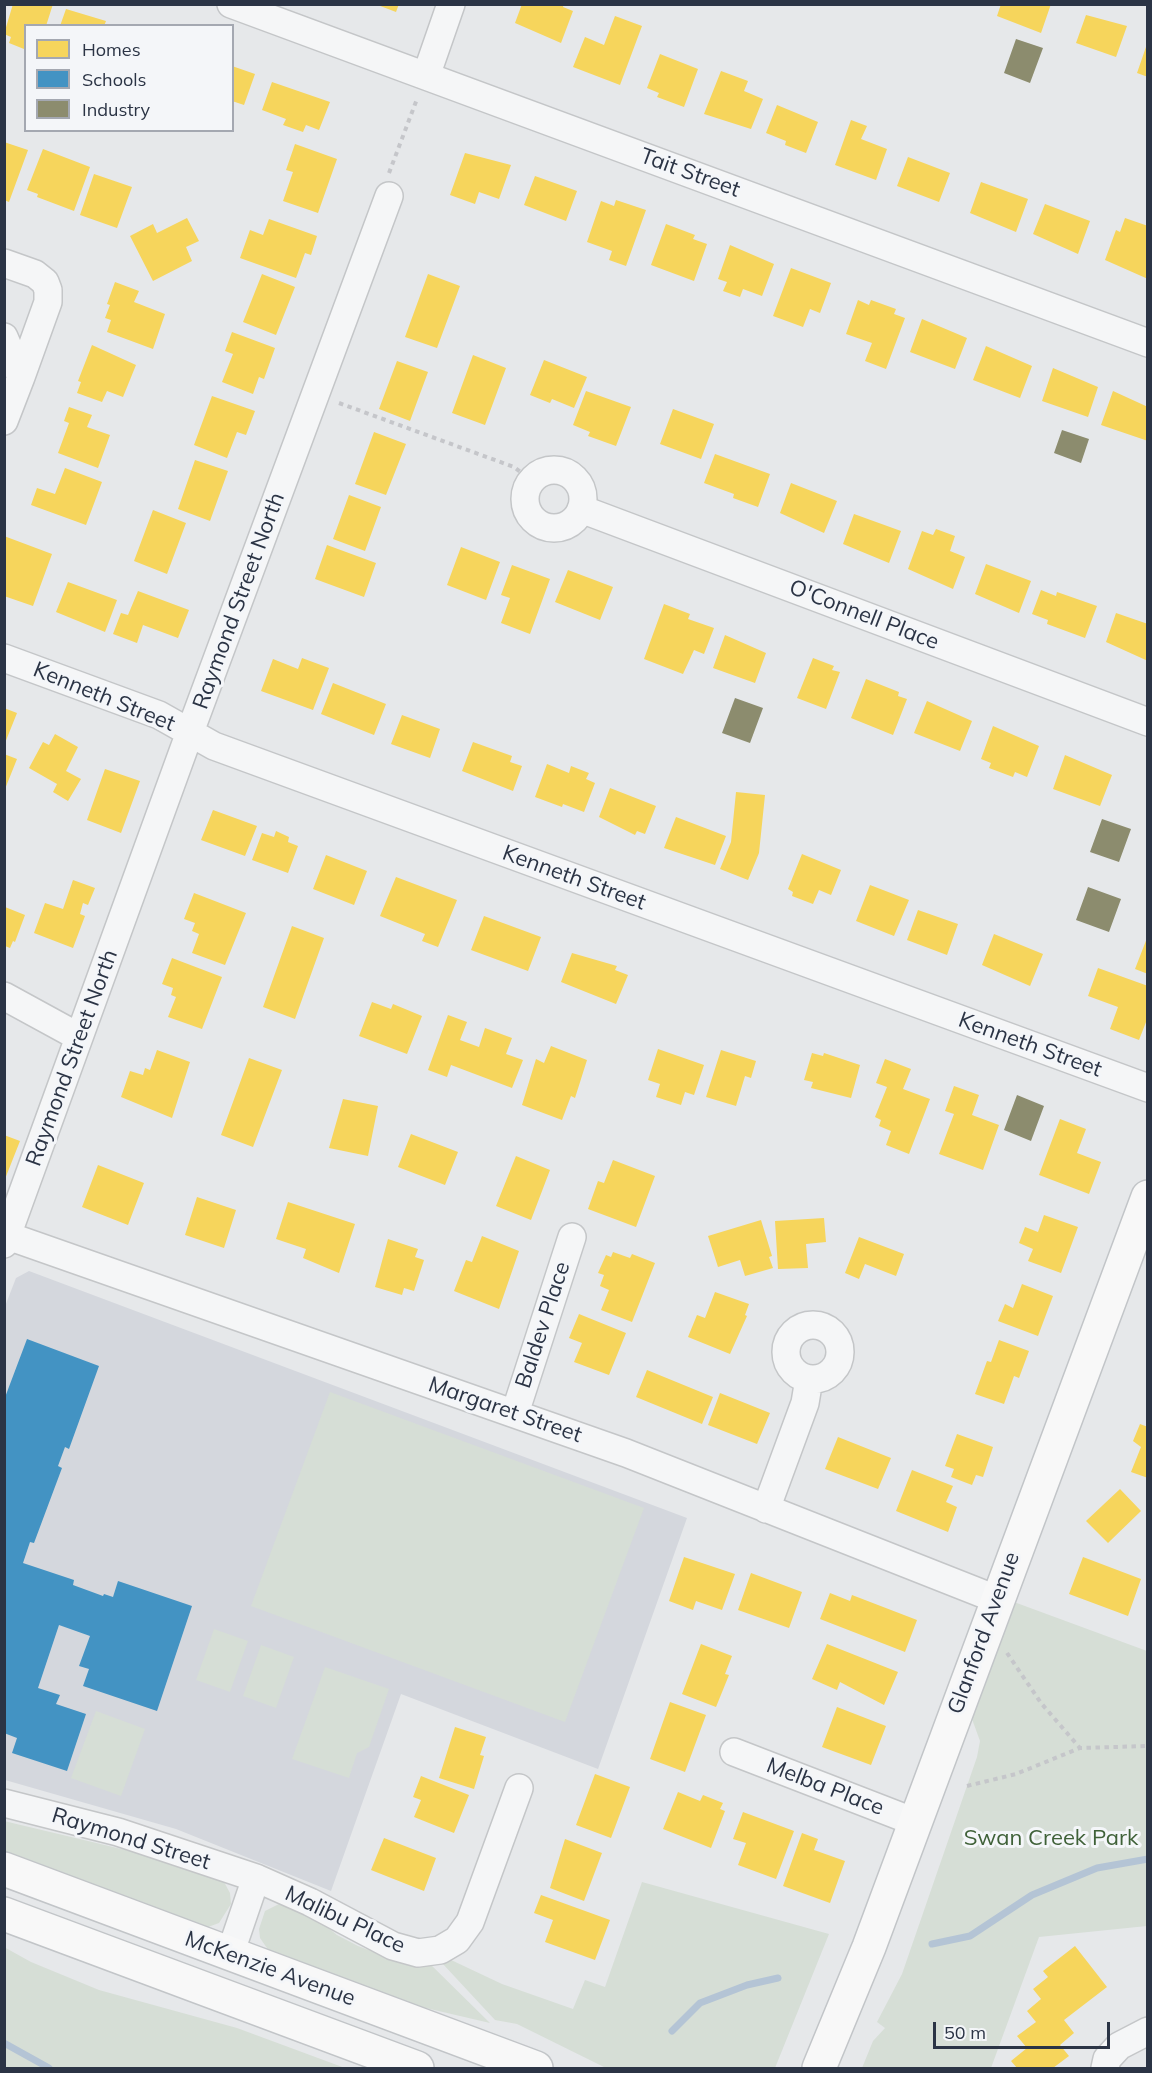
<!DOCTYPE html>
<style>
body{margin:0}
#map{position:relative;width:1152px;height:2073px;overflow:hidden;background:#e6e8ea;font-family:Mulish,sans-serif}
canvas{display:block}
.frame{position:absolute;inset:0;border:6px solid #2b3445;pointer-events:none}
.legend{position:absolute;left:24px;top:24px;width:210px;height:108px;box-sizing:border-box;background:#f4f6f9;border:2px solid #a4a8b1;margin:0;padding:8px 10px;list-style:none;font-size:18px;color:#2b3445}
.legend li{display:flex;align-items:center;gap:12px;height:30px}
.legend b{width:30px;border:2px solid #a4a8b1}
.scale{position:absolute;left:933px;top:2022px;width:177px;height:27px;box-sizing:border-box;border:3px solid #2b3445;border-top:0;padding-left:8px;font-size:18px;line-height:21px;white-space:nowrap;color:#2b3445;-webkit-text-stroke:4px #f4f6f9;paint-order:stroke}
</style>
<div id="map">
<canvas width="1152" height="2073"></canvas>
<div class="frame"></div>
<ul class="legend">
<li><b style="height:16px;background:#f6d55c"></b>Homes</li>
<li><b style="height:16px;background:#4393c3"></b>Schools</li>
<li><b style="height:16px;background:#8c8c6e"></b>Industry</li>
</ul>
<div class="scale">50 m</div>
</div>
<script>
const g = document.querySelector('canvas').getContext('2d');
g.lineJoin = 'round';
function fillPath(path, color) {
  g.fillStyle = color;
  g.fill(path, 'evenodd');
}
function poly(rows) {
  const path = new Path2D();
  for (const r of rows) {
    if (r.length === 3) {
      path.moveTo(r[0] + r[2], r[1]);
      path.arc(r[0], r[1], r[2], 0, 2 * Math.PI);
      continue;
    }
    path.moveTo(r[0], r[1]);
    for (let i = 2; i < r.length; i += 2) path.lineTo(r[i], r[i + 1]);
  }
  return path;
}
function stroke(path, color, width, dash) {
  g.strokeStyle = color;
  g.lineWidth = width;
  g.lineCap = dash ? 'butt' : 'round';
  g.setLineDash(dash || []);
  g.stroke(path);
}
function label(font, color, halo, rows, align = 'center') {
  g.font = font + ' Mulish,sans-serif';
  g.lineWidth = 6;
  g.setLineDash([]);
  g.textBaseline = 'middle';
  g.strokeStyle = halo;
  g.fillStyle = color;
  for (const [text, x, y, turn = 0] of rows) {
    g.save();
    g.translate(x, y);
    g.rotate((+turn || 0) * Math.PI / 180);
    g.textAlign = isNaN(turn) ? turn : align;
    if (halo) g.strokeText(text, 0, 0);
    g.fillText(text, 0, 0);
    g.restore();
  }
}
fillPath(poly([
 [29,1271,687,1518,598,1769,401,1694,331,1891,176,1829,5,1780,4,1309,16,1278]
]), '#d4d7dd');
fillPath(poly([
 [330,1392,644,1508,565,1722,251,1606],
 [1014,1602,1147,1651,1147,1926,1039,1937,991,2068,862,2068,873,2041,885,2028,877,2022,902,1974,977,1757,980,1741,972,1719,980,1691],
 [214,1629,248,1641,230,1692,196,1680],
 [261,1645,294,1657,276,1708,243,1696],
 [325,1667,389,1689,369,1747,357,1753,349,1778,292,1759],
 [96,1711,145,1729,121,1796,71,1778],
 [4,1821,176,1862,213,1874,224,1882,230,1893,231,1904,219,1923,208,1927,194,1926,5,1853],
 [642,1882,829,1934,775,2068,606,2068,517,2024,495,2020,442,1963,449,1959,502,1984,573,2009,585,1980,605,1987],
 [281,1903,320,1921,337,1935,358,1946,385,1956,426,1960,490,2023,400,2002,269,1951,260,1938,259,1929,265,1911],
 [4,1947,31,1962,99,1990,237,2028,345,2068,5,2068]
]), '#d6ded6');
fillPath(poly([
 [13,4,53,4,46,26,26,26,24,49,9,43,11,37,4,34],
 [375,4,399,4,396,12],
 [522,4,564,4,563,7,573,11,561,43,515,23],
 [1001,4,1051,4,1041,33,997,16],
 [66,9,106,21,104,26,60,26],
 [1086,15,1127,26,1116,57,1076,43],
 [615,16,642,26,620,85,573,67,585,37,604,45],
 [1147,44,1148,44,1148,77,1137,73],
 [660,54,698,69,684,107,657,97,659,93,647,88],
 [232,66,255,74,244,105,232,101],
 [721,71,748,81,744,91,763,99,751,129,704,114],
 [272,82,330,102,319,130,306,125,303,132,283,125,286,119,262,110],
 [777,105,818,122,806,153,785,145,786,141,766,133],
 [851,120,867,126,861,139,887,149,876,180,835,165],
 [4,142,28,150,9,202,4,200],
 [295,144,337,159,318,213,283,201,293,172,286,170],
 [43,149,90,167,74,211,37,197,38,194,27,190],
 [465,153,511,165,499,199,479,192,475,204,450,195],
 [908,157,950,173,939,202,897,186],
 [94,174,132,187,117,228,80,215],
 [535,176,577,191,566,221,524,205],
 [981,182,1028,199,1016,232,970,213],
 [616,200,646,210,626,266,609,260,612,251,587,242,601,201,614,206],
 [1045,204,1090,221,1078,254,1033,234],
 [187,218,199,241,186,247,192,261,153,281,130,236,153,224,157,233],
 [1125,218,1148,226,1148,279,1105,260,1116,230,1120,232],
 [269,219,317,236,311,255,305,253,296,278,240,258,250,230,263,235],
 [666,224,695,235,693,239,707,244,694,281,651,265],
 [730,245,774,264,762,296,743,289,740,297,723,291,727,282,718,279],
 [791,268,831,283,820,313,810,309,803,327,773,316],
 [262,274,295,287,276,335,243,322],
 [428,274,460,286,437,348,405,337],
 [115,282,139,291,134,302,165,314,153,349,107,332,111,320,105,318,110,305,107,304],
 [858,300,869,305,871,300,896,309,894,314,905,318,886,369,865,361,872,343,846,334],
 [922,319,967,338,955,369,910,352],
 [232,332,275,348,264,379,259,377,253,394,222,382,233,354,225,351],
 [92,345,136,365,123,397,107,391,102,402,77,393,81,382,78,381],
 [986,346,1032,366,1020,398,973,380],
 [473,355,506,368,485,425,452,413],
 [544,360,587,377,574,408,552,399,550,403,530,395],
 [397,361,428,372,410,421,379,409],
 [1053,368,1098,387,1088,417,1042,401],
 [586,391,631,407,616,446,588,436,590,432,573,425],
 [1113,391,1148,407,1148,441,1101,425],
 [212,396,255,411,246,435,237,432,227,458,194,445],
 [69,407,92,415,87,427,110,435,98,468,58,453,69,423,64,421],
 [673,409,714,424,701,459,660,444],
 [374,432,406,444,386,495,355,484],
 [715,454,770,474,758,507,733,498,734,494,704,483],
 [195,460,228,471,210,521,178,509],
 [65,468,102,482,86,525,31,505,37,488,55,494],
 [791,483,837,501,824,533,780,513],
 [349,495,381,507,365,551,333,539],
 [153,510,186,523,167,574,134,561],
 [854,514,901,531,889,563,843,544],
 [936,529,955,536,950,551,965,557,953,589,908,569,922,531,933,535],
 [4,536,52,554,33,606,4,596],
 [327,545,376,563,364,597,315,579],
 [461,547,500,562,486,600,447,585],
 [986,564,1031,581,1019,613,975,594],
 [512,565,550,579,530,634,501,623,510,598,501,595],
 [568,570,613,587,600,620,555,602],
 [68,582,117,600,105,632,56,612],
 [1041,590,1056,596,1057,592,1097,606,1085,638,1047,624,1048,620,1032,614],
 [138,591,189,610,178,638,143,625,137,643,113,634,121,613,128,615],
 [664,604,690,614,688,619,714,628,704,654,694,650,683,674,644,659],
 [1116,613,1148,624,1148,661,1106,642],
 [725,635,766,653,755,683,713,668],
 [302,658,329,668,313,710,261,691,273,659,298,669],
 [813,658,834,666,832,670,840,672,826,709,797,698],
 [866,679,899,692,898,696,907,699,893,735,851,718],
 [333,683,386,704,374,735,321,714],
 [927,701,972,721,960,751,914,733],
 [4,708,17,713,5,743,4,743],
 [402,715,440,729,430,758,391,744],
 [993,726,1039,746,1027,777,1015,772,1013,777,989,768,991,763,981,759],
 [55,734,78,747,66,771,81,779,68,801,53,792,57,784,29,768,43,742,49,745],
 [473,742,512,756,510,762,522,766,513,791,462,771],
 [4,754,17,759,5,789,4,789],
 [1065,755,1112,775,1100,806,1053,789],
 [547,764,569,773,571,766,589,773,586,779,595,783,584,812,563,804,562,807,535,797],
 [105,769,140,781,121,833,87,820],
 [610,788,656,806,645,834,637,831,635,835,599,817],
 [736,792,765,795,759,853,748,880,720,869,731,842],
 [213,810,257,826,245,856,201,840],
 [676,817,726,836,715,865,664,848],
 [276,831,289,837,288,842,298,846,288,873,252,860,262,833,274,837],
 [802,854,841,870,831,895,819,890,813,904,792,896,793,892,788,889],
 [326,855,367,871,354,905,313,889],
 [396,877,457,900,438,947,422,941,425,934,380,916],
 [73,880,95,888,88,905,83,903,80,914,85,916,73,948,34,933,45,903,63,909],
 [870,885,909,900,894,936,856,921],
 [194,893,246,913,225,965,192,953,199,934,192,931,195,923,184,919],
 [5,907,25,915,15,942,13,941,10,948,5,946],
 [918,910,958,924,947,955,907,940],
 [484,916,541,937,528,971,471,950],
 [292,926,324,938,295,1019,263,1007],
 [994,934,1043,954,1030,986,982,965],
 [1147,938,1148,938,1148,974,1135,969],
 [572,953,617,966,615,970,628,975,616,1004,561,982],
 [172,958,222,977,202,1029,168,1017,176,997,171,995,173,988,162,984],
 [1098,968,1148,986,1148,1017,1139,1040,1110,1029,1118,1007,1088,996],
 [372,1002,391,1009,393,1004,422,1016,407,1054,359,1036],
 [448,1015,467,1022,460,1040,479,1047,485,1028,512,1038,506,1054,523,1060,512,1088,451,1065,447,1077,428,1070],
 [551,1046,587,1060,575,1098,571,1096,562,1120,522,1105,536,1059,544,1063],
 [658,1049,704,1065,694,1095,685,1092,681,1105,656,1097,660,1084,648,1080],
 [157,1050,190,1062,172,1118,121,1097,130,1071,143,1075,145,1068,150,1070],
 [721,1050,756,1061,751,1078,745,1076,736,1106,706,1097],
 [812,1053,823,1056,824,1053,860,1065,851,1098,811,1088,813,1082,804,1080],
 [249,1058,282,1070,253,1147,221,1135],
 [885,1059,911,1069,903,1089,930,1099,909,1154,886,1145,891,1131,879,1126,881,1120,875,1117,887,1087,876,1083],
 [954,1086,979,1095,972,1115,999,1125,983,1170,939,1154,954,1114,945,1111],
 [343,1099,378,1106,368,1156,329,1148],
 [1060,1119,1086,1129,1077,1153,1101,1162,1089,1194,1039,1175],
 [411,1134,458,1152,445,1185,398,1167],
 [4,1135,20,1141,5,1179,4,1179],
 [516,1156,550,1170,531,1220,496,1206],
 [613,1160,655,1176,636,1227,588,1209,598,1181,604,1183],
 [98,1165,144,1183,128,1225,82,1207],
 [197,1197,236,1210,224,1248,185,1235],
 [288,1202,355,1224,339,1273,303,1258,306,1249,276,1239],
 [1044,1215,1078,1227,1061,1273,1028,1261,1033,1249,1019,1243,1025,1227,1038,1232],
 [824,1218,826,1242,806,1244,808,1268,778,1269,775,1221],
 [761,1220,772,1256,769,1257,773,1268,745,1276,740,1260,718,1267,708,1236],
 [482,1236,519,1251,499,1309,454,1291,466,1260,472,1262],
 [859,1237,904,1254,896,1276,865,1264,859,1279,845,1273],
 [388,1239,418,1249,415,1257,424,1260,414,1291,404,1288,402,1295,375,1287],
 [613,1252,630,1258,632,1254,655,1263,632,1322,601,1310,609,1290,600,1286,604,1275,598,1273,606,1255,611,1257],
 [1022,1284,1053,1296,1038,1336,998,1321,1005,1304,1013,1308],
 [715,1292,749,1304,745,1315,747,1316,730,1354,688,1337,697,1315,705,1318],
 [579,1314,626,1333,609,1375,574,1362,582,1343,569,1338],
 [999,1340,1029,1351,1019,1378,1014,1376,1004,1404,975,1394,987,1361,991,1362],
 [647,1370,713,1397,702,1424,636,1397],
 [720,1393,770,1413,757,1444,708,1425],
 [1140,1424,1148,1427,1148,1478,1131,1472,1141,1447,1133,1441],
 [957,1434,993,1447,983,1477,976,1475,972,1485,951,1477,954,1469,945,1466],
 [838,1437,891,1458,878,1489,825,1469],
 [912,1470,953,1486,946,1502,957,1507,948,1532,896,1511],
 [1120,1489,1141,1511,1108,1543,1086,1521],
 [684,1557,735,1574,722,1610,696,1601,693,1610,669,1601],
 [1083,1557,1141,1579,1128,1616,1069,1594],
 [751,1573,802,1592,789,1628,738,1610],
 [830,1593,850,1601,852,1595,917,1620,905,1652,820,1619],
 [701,1644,732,1656,725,1674,729,1675,716,1707,682,1694],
 [827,1644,898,1672,884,1705,840,1682,837,1690,812,1679],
 [670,1702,706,1715,685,1772,650,1759],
 [837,1707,886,1726,871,1765,822,1747],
 [455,1727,486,1737,480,1755,484,1756,474,1789,439,1778],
 [595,1774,630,1787,611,1838,576,1825],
 [421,1776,469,1795,454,1833,414,1817,421,1800,413,1797],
 [678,1792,700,1801,703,1795,723,1803,720,1809,725,1811,711,1848,663,1829],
 [743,1812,794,1831,776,1879,738,1865,746,1843,733,1839],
 [802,1833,818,1839,814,1850,845,1861,830,1903,783,1886],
 [384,1838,436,1858,424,1891,371,1870],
 [565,1839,602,1853,584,1901,550,1888],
 [541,1895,610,1920,595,1960,545,1942,553,1920,534,1913],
 [1075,1946,1107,1987,1064,2020,1074,2033,1060,2045,1069,2056,1053,2068,1017,2068,1011,2061,1027,2048,1017,2036,1036,2022,1027,2011,1041,1999,1033,1989,1048,1977,1043,1971]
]), '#f6d55c');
fillPath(poly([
 [27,1339,99,1366,69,1449,65,1447,58,1466,62,1468,34,1543,30,1542,23,1563,74,1580,73,1585,103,1596,104,1594,113,1597,118,1581,192,1606,157,1711,83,1686,89,1669,79,1666,90,1636,59,1625,38,1688,60,1695,56,1704,86,1714,67,1771,12,1753,17,1738,4,1733,4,1400]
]), '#4393c3');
fillPath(poly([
 [1016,39,1043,48,1030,83,1004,73],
 [1062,430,1089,439,1081,463,1054,453],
 [735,698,763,708,750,743,722,733],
 [1102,819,1131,829,1119,862,1090,852],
 [1088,887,1121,899,1109,932,1076,920],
 [1017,1095,1044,1106,1031,1141,1004,1130]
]), '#8c8c6e');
stroke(poly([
 [932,1944,970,1936,1032,1895,1097,1868,1148,1859],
 [672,2031,700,2003,747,1985,778,1978],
 [4,2043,49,2068]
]), '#b4c4d5', 7);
const minor = poly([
 [231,4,1148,343],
 [426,76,451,4],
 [4,263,35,274,45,282,48,290,48,302,21,377,4,337],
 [4,421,21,377],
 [554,499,29],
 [581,509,1148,722],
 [4,658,159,715,214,746,1148,1088],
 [4,996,79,1037],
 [8,1236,626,1453,996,1599],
 [4,1244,190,732,389,196],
 [813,1352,27],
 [515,1413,572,1237],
 [766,1509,805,1403,809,1379],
 [734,1752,915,1822],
 [4,1803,118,1832,256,1878,310,1902,393,1946,418,1953,440,1950,457,1940,470,1922,519,1788],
 [230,1954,256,1878],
 [1105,2068,1107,2059,1119,2046,1148,2031]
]);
const major = poly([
 [4,1869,536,2068],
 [4,1914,417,2068],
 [819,2068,869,1947,1148,1197]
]);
stroke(minor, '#c4c6c8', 30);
stroke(major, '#c2c5c8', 36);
stroke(poly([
 [389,173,417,99],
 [339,403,514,467,531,480],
 [1007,1653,1041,1703,1080,1748],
 [967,1786,1016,1774,1080,1748,1148,1746]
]), '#c5c6ca', 4, [4.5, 4.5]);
stroke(minor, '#f5f6f7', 27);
stroke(major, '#f8f8f8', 33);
label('22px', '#2b3445', '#f4f6f9', [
 ["Tait Street",690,173,20],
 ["Raymond Street North",239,601,-70],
 ["O'Connell Place",864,615,21],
 ["Kenneth Street",104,697,22],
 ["Kenneth Street",574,878,20],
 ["Kenneth Street",1030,1045,20],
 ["Raymond Street North",72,1058,-70],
 ["Baldev Place",543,1325,-72],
 ["Margaret Street",505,1410,19],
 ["Glanford Avenue",984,1633,-70],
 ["Melba Place",825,1787,21],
 ["Raymond Street",131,1839,17],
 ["Malibu Place",345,1920,25],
 ["McKenzie Avenue",270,1969,20]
]);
label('22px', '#3f6138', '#f4f6f9', [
 ["Swan Creek Park",1051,1838]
]);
</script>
